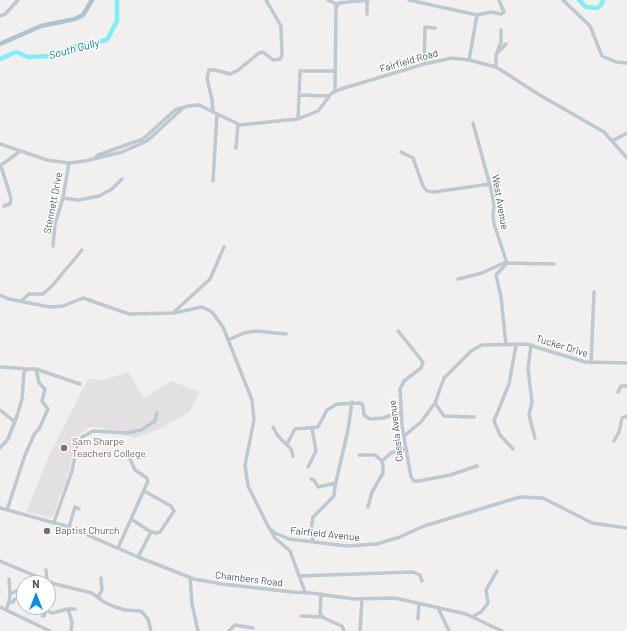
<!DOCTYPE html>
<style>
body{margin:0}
#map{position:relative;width:627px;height:631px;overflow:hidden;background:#f2efef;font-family:Barlow,sans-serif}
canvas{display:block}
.north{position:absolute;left:16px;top:575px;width:40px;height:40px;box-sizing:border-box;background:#fff;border:1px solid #b5bbbf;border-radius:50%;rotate:0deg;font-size:11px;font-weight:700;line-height:16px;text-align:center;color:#45565f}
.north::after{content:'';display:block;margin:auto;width:14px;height:18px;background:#058df6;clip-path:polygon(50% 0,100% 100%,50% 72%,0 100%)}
</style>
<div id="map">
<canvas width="627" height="631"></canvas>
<div class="north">N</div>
</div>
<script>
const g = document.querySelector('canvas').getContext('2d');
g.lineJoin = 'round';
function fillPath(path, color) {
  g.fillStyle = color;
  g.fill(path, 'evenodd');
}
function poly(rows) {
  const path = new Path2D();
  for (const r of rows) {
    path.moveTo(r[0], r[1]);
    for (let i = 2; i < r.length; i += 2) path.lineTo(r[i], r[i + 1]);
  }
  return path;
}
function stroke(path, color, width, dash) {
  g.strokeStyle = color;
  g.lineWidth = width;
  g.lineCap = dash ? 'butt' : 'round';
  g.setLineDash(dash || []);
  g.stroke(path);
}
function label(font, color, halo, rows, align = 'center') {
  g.font = font + ' Barlow,sans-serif';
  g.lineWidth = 3;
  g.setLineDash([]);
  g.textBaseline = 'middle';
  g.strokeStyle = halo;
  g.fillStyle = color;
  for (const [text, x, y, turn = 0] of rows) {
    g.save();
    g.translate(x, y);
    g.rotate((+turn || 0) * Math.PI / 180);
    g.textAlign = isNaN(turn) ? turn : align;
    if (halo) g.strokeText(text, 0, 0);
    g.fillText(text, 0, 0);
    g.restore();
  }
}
fillPath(poly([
 [128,372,144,398,171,381,200,392,189,412,160,429,134,438,99,427,90,427,81,433,75,443,68,475,52,518,26,512,50,454,88,379,104,380]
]), '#e3e0e1');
stroke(poly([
 [579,0,586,7,597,8,601,5,603,0],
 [0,59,16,52,28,57,51,56,80,45,107,40,117,21,117,0]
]), '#81edf6', 4.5);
stroke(poly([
 [328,0,338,5],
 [367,0,367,14],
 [409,0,477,15,469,60],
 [563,0,590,26,602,56,616,62,627,63],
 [477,15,491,12,501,14,504,12,499,0],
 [0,16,5,14,18,0],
 [499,51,506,44],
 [424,64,425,27,435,28],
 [496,67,496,55,501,42,501,30],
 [335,92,336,7,339,3,368,0],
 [300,95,329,96],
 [213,112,212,100,207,78,209,70,215,70,230,74,237,71,259,53,263,52,273,60,280,59,282,56,281,26,266,0],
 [298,119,300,71,334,71],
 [473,123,491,189,494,205,493,215,494,224,507,263,496,275,501,297,506,345],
 [612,141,627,133],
 [0,144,47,160,69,163,85,161,122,152,147,141,182,109],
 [236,148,238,124],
 [401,152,413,158,423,186,427,191,434,192,490,184],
 [94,159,98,155,143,139,175,110,188,106,199,105,240,125,298,119,318,111,332,93,341,89,424,64,452,58,469,60,496,67,504,72,538,94,604,132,627,158],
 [0,166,19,152],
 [1,166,11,198,10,204,4,206],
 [213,181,217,114],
 [63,198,79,200,99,196,112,189,122,179],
 [53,246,55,224,63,198,69,163],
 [507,263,554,264],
 [458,279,482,273,506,262],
 [0,295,9,299,50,307,63,306,83,298,129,314,174,313,202,307,212,312,223,327,252,400,254,420,245,465,248,486,269,528,275,533,289,539,347,546,377,544,400,537,424,526,520,497,543,498,592,523,627,528],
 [21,301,29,294,43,294,52,286,82,250],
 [174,312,210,279,224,247],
 [398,331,423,362,421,368,404,381,400,389,402,426,411,477,414,481,419,481,450,475,477,466],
 [228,340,244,333,256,331,286,334],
 [531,345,528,369,532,402,529,415,535,438],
 [591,363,594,292],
 [0,367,28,369],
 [618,392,621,386,627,386],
 [435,403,444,416,474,417],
 [0,410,15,422],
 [273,427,278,436,291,449,293,456],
 [404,436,421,422,435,403,444,378,471,351,482,345,526,344,585,362,627,363],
 [614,441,619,432,622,418,627,416],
 [287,444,295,429,318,427,327,410,337,404,361,403,363,406,364,415,370,419,383,418,398,413,402,416],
 [0,448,8,439,17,416,22,399,24,372,28,369,36,369,80,384],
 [513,449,500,435,494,421,509,384,516,345],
 [359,455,375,455,382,461,383,467,383,473,372,492,368,507],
 [382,461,391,453,405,449],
 [308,467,316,451,312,428],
 [311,479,314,480,318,487,336,483],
 [0,508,69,527,138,557,194,579,222,584,292,592,311,593,354,599,395,598,466,614,502,631],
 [7,510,25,455,35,433,39,429,48,409,42,401,45,389,39,383,36,369],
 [131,519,151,532,157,533,160,532,174,511,171,506,144,491],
 [54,522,72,471,77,446,82,437,93,431,127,433,141,430,155,421,157,413],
 [69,527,75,507,79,509],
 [271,531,275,538,290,551,305,592],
 [313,542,311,530,313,517,334,496,335,486,348,430,352,402],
 [118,548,148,481,147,478,135,470,130,459],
 [138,557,151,532],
 [0,561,55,584,92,593,104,602,115,607,125,610,141,611,148,619,151,631],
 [46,570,47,580],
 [299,576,413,572,420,575,422,581],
 [190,577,192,604,198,631],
 [9,579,10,594],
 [321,594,320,614,324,618,342,626,344,631],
 [98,597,102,590,101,578],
 [9,602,10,594,22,588],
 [0,607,50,631],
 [438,608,449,631],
 [68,609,75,609],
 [6,610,9,602,13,602,15,599],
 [42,616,44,616,46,610,52,613,68,609,72,622,71,631],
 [301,616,322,617],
 [472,617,481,612,488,603,486,590,497,571],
 [418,619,419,603],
 [229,631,235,625,253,628],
 [360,631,362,599]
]), '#bbc9d0', 3.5);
stroke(poly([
 [0,44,41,26,75,19,83,15,92,0]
]), '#acc3d1', 4.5);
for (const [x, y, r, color] of [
 [64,448,4,"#8d6e63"],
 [47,531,4,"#6b7280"]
]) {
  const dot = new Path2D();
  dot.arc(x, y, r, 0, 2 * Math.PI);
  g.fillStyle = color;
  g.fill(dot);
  stroke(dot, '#fff', 1.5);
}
label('10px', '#45565f', '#fff', [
 ["Fairfield Road",409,61,-16],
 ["West Avenue",500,202,80],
 ["Stennett Drive",53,203,-79],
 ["Tucker Drive",562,346,17],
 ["Cassia Avenue",396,431,-97],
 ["Fairfield Avenue",325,534,6],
 ["Chambers Road",249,579,7]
]);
label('10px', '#785e54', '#fff', [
 ["Sam Sharpe",72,442],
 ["Teachers College",72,454]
], 'left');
label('10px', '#5b616d', '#fff', [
 ["Baptist Church",55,531]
], 'left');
label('italic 11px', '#04828e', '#fff', [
 ["South Gully",74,49,-15]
]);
</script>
